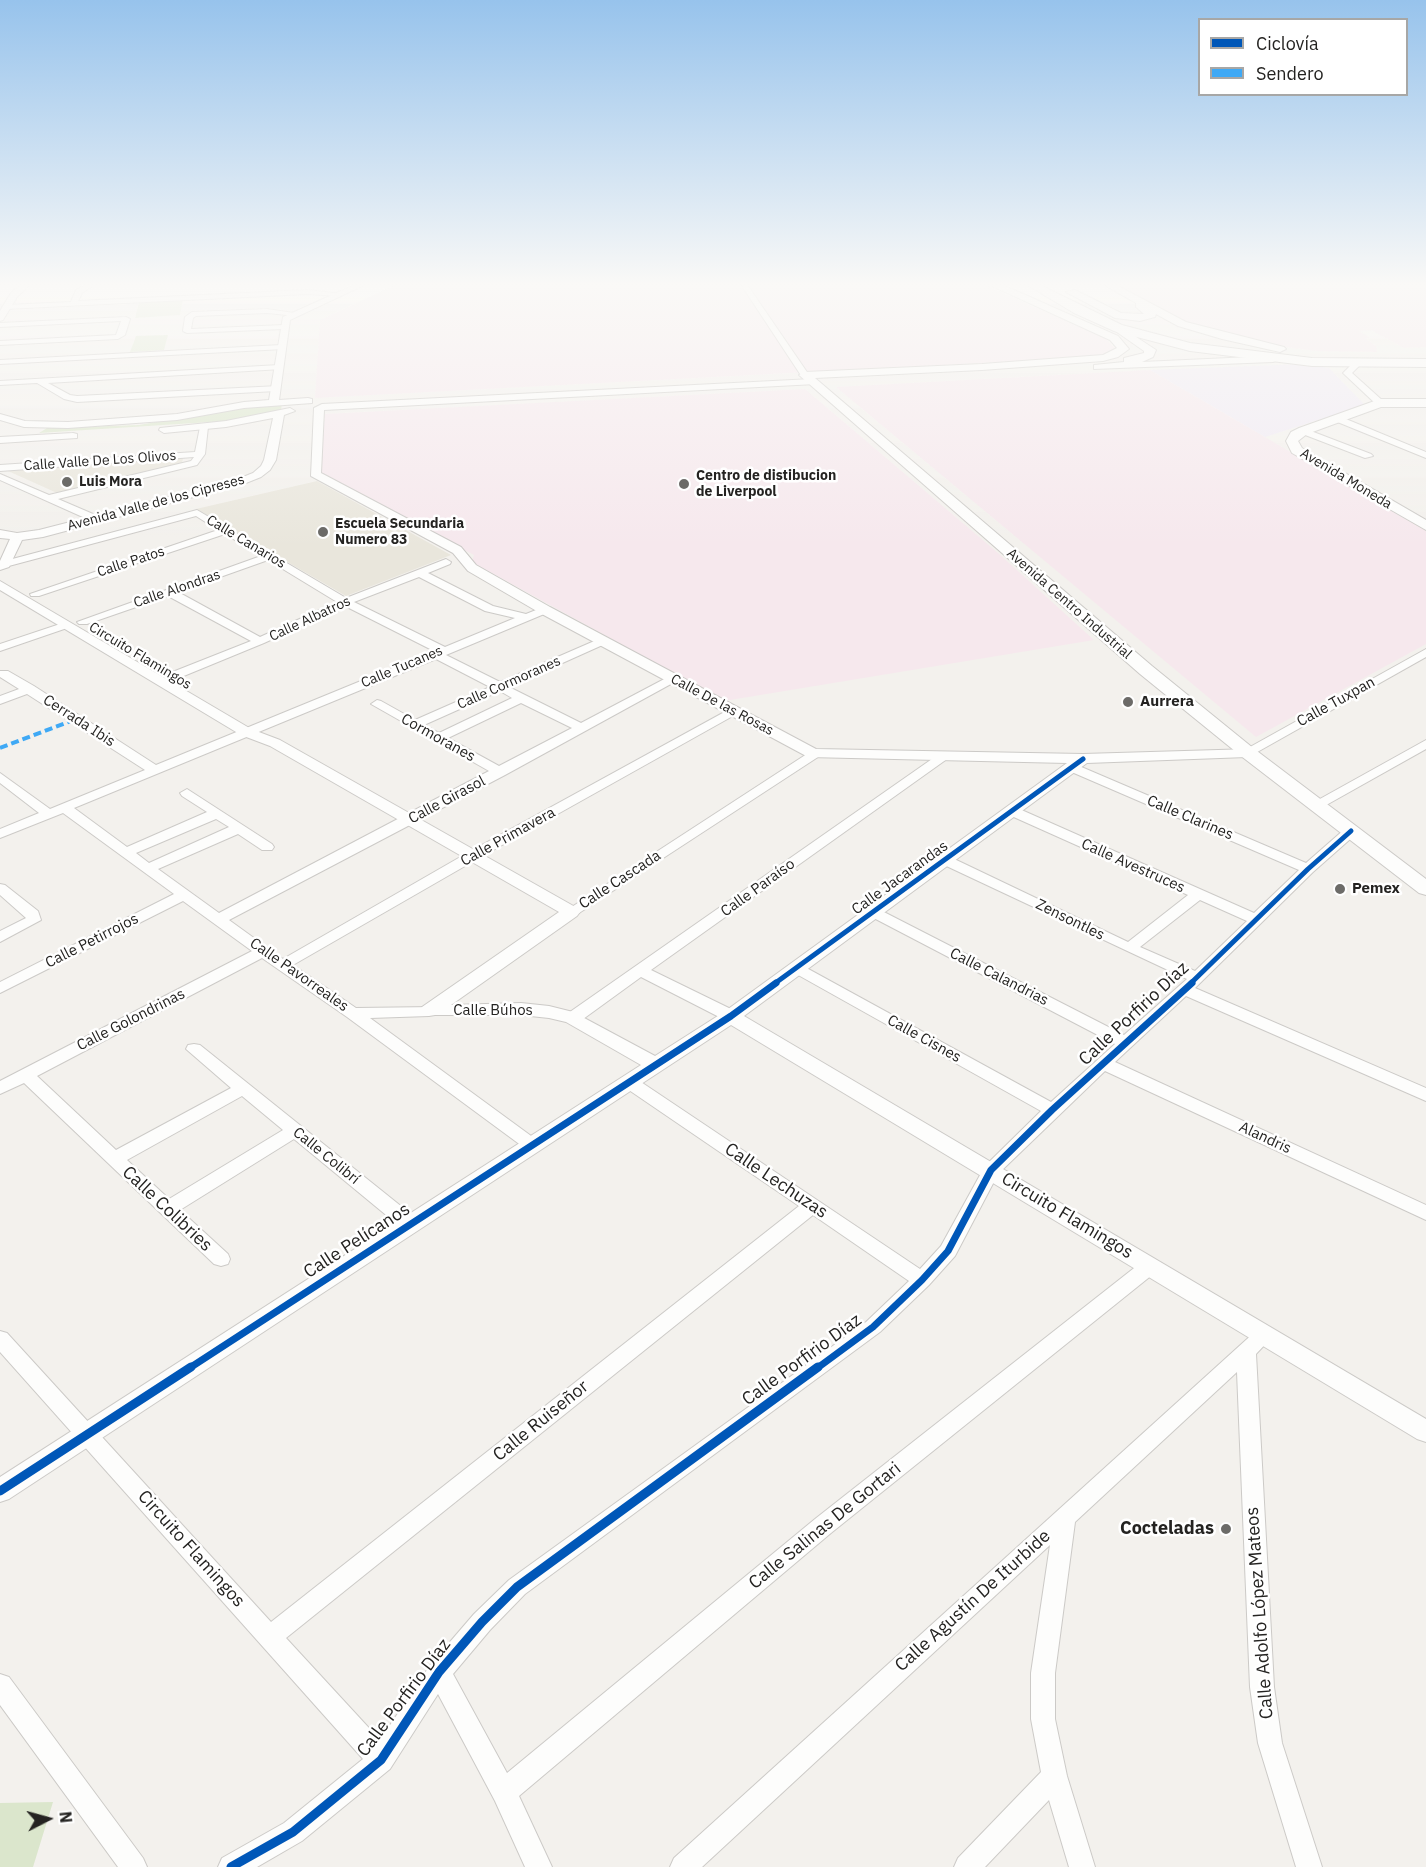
<!DOCTYPE html>
<meta charset="utf-8">
<style>
body{margin:0}
#map{position:relative;width:1426px;height:1867px;overflow:hidden;background:#f3f1ed;font-family:"IBM Plex Sans",sans-serif}
canvas{display:block}
.legend{position:absolute;left:1198px;top:18px;width:210px;height:78px;box-sizing:border-box;background:#fff;border:2px solid #a7a7a6;margin:0;padding:8px 10px;list-style:none;font-size:18px;color:#242321}
.legend li{display:flex;align-items:center;gap:12px;height:30px}
.legend b{width:30px;border:2px solid #a7a7a6}
.north{position:absolute;left:18px;top:1789px;width:60px;height:60px;-webkit-text-stroke:4px #fff;paint-order:stroke;rotate:84deg;font-size:16px;font-weight:700;line-height:24px;text-align:center;color:#242321}
.north::after{content:'';display:block;margin:auto;width:21px;height:27px;background:#242321;clip-path:polygon(50% 0,100% 100%,50% 72%,0 100%)}
</style>
<div id="map">
<canvas width="1426" height="1867"></canvas>
<ul class="legend">
<li><b style="height:8px;background:#0057b8"></b>Ciclovía</li>
<li><b style="height:8px;background:#3fa9f5"></b>Sendero</li>
</ul>
<div class="north">N</div>
</div>
<script>
const g = document.querySelector('canvas').getContext('2d');
g.lineJoin = 'round';
function fillPath(path, color) {
  g.fillStyle = color;
  g.fill(path, 'evenodd');
}
function poly(rows) {
  const path = new Path2D();
  for (const r of rows) {
    path.moveTo(r[0], r[1]);
    for (let i = 2; i < r.length; i += 2) path.lineTo(r[i], r[i + 1]);
  }
  return path;
}
function stroke(path, color, width, dash) {
  g.strokeStyle = color;
  g.lineWidth = width;
  g.lineCap = dash ? 'butt' : 'round';
  g.setLineDash(dash || []);
  g.stroke(path);
}
function label(font, color, halo, rows, align = 'center') {
  g.font = font + ' "IBM Plex Sans",sans-serif';
  g.lineWidth = 5;
  g.setLineDash([]);
  g.textBaseline = 'middle';
  g.strokeStyle = halo;
  g.fillStyle = color;
  for (const [text, x, y, turn = 0] of rows) {
    g.save();
    g.translate(x, y);
    g.rotate((+turn || 0) * Math.PI / 180);
    g.textAlign = isNaN(turn) ? turn : align;
    if (halo) g.strokeText(text, 0, 0);
    g.fillText(text, 0, 0);
    g.restore();
  }
}
fillPath(poly([
 [1303,364,1329,368,1365,405,1265,437,1150,370]
]), '#f0eaf4');
fillPath(poly([
 [393,286,987,286,1105,338,1116,349,1112,353,1096,357,315,398,320,320],
 [1120,286,1426,286,1426,347,1404,348,1371,330,1359,331,1370,338,1365,338,1376,346,1377,352,1317,351,1253,343,1184,323],
 [1150,370,1426,531,1426,644,1256,737,836,387],
 [805,389,998,553,1094,640,724,701,472,562,474,555,320,474,325,414]
]), '#f6e8ed');
fillPath(poly([
 [183,458,182,464,57,493,8,471],
 [317,481,451,555,346,596,196,509]
]), '#e9e6dc');
fillPath(poly([
 [183,300,180,315,135,318,139,302],
 [168,335,164,350,130,352,136,336],
 [282,404,281,410,226,421,39,433,47,428,139,425,232,408],
 [53,1802,33,1867,0,1867,0,1803]
]), '#dbe6cc');
const minor = poly([
 [84,286,92,286,82,293,78,301,307,290,343,294,339,296,307,294,6,309,2,307,6,305,71,302,76,290,84,286],
 [742,286,748,286,809,375,808,377,802,377,742,286],
 [267,309,301,314,297,316,267,313,196,316,193,318,191,329,284,325,288,327,284,329,187,333,183,331,185,317,192,312,267,309],
 [126,317,130,319,125,335,118,339,0,345,0,341,116,335,121,321,0,327,0,323,126,317],
 [281,345,284,345,284,349,0,364,0,360,281,345],
 [1354,362,1361,364,1352,373,1383,401,1383,405,1377,405,1343,373,1354,362],
 [279,365,283,367,282,369,48,383,70,395,77,396,279,386,280,388,276,391,77,402,64,399,37,383,0,385,0,381,279,365],
 [1335,417,1341,417,1426,452,1426,458,1335,421,1335,417],
 [204,424,208,427,205,454,197,465,58,499,93,514,93,518,85,518,0,480,0,474,49,495,191,461,194,457,0,471,0,465,195,452,200,427,204,424],
 [1303,428,1371,454,1373,456,1365,458,1300,433,1299,431,1303,428],
 [197,510,346,598,446,559,451,562,450,564,428,573,493,606,526,614,541,608,549,608,549,612,446,655,500,682,599,639,607,639,607,643,509,687,581,723,670,676,674,675,680,679,505,775,229,920,283,959,469,852,730,709,734,708,740,712,479,858,293,965,356,1008,435,1007,437,1011,435,1015,429,1016,370,1018,538,1141,541,1145,538,1149,526,1149,347,1017,262,958,37,1076,116,1150,231,1088,186,1049,188,1045,194,1044,200,1045,417,1219,419,1224,417,1229,410,1231,403,1229,294,1139,180,1210,228,1254,230,1259,228,1264,221,1266,214,1264,24,1083,0,1094,0,1081,252,951,183,901,0,993,0,982,174,894,63,813,0,838,0,829,39,813,0,783,0,773,50,809,145,770,27,694,0,704,0,696,19,689,0,677,0,671,8,671,34,686,156,765,434,651,345,606,264,643,174,680,168,676,170,673,251,641,168,596,87,624,79,624,77,622,261,556,225,534,39,596,31,596,30,594,218,530,196,516,5,567,0,564,1,562,197,510],
 [268,560,337,602,260,637,178,592,268,560],
 [419,577,485,611,515,618,445,647,354,602,419,577],
 [436,659,490,687,415,720,381,701,377,700,371,704,489,771,219,913,158,869,238,834,262,850,272,850,274,847,272,844,187,789,180,793,182,796,207,812,127,847,74,808,436,659],
 [500,691,512,698,439,733,424,725,500,691],
 [521,703,572,728,499,766,448,738,521,703],
 [216,819,229,827,149,863,136,853,216,819],
 [242,1096,283,1130,169,1199,127,1160,242,1096],
 [66,622,70,623,70,627,0,651,0,644,66,622],
 [1426,649,1426,657,1252,755,1247,756,1241,752,1426,649],
 [1426,740,1426,749,1321,808,1311,808,1309,805,1426,740],
 [813,750,819,754,818,757,576,915,566,915,564,912,813,750],
 [942,752,948,756,947,759,651,970,737,1012,739,1016,737,1020,725,1020,641,977,579,1022,567,1022,565,1018,567,1014,942,752],
 [1072,763,1306,863,1346,828,1356,828,1358,831,1356,834,1313,872,1195,988,1426,1088,1426,1101,1186,996,1115,1062,1426,1205,1426,1220,1105,1071,998,1174,955,1256,929,1285,880,1332,525,1594,490,1630,453,1674,507,1773,815,1519,1143,1261,1150,1259,1157,1261,1160,1266,1157,1271,831,1533,519,1796,552,1867,525,1867,495,1801,438,1694,390,1769,302,1841,257,1867,218,1867,222,1858,284,1823,363,1759,0,1352,0,1331,7,1333,271,1622,799,1206,623,1086,621,1082,623,1078,635,1078,920,1269,941,1246,985,1166,1041,1111,791,971,788,968,791,965,801,965,1051,1102,1115,1044,868,915,866,912,868,909,878,909,1124,1035,1187,979,940,863,938,860,940,857,950,857,1128,942,1188,895,1007,814,1005,811,1007,808,1017,808,1254,913,1299,870,1067,770,1066,767,1072,763],
 [1200,900,1247,921,1195,971,1140,947,1200,900],
 [813,1215,909,1281,866,1322,509,1580,474,1614,431,1664,380,1740,286,1638,813,1215],
 [0,884,5,885,38,911,41,920,0,942,0,931,26,918,0,895,0,884],
 [1264,1327,1271,1330,1274,1335,1256,1354,1274,1687,1282,1743,1322,1867,1296,1867,1258,1743,1250,1687,1237,1372,1075,1522,1055,1673,1055,1719,1067,1776,1095,1867,1069,1867,1049,1800,985,1867,954,1867,958,1858,1041,1772,1031,1719,1031,1673,1050,1545,702,1867,670,1867,674,1858,1257,1330,1264,1327],
 [0,1674,9,1677,143,1858,147,1867,118,1867,0,1705,0,1674]
]);
const tertiary = poly([
 [19,286,28,286,17,297,3,320,0,321,0,311,11,293,19,286],
 [352,286,362,286,290,320,279,400,308,398,312,399,312,403,244,408,177,420,68,428,24,427,0,420,0,414,25,421,68,422,177,414,244,402,269,400,283,317,352,286],
 [812,379,816,380,816,384,324,410,321,473,461,547,476,565,550,607,816,749,1083,754,1252,749,1255,752,1247,757,1087,763,744,1016,1426,1419,1426,1442,1417,1439,731,1025,9,1499,0,1502,0,1477,641,1065,566,1022,549,1018,521,1015,422,1015,419,1011,422,1007,559,912,270,746,241,735,0,590,0,581,251,729,280,740,577,908,580,912,577,916,451,1005,521,1003,549,1006,573,1012,655,1056,724,1012,1067,763,808,757,540,613,468,571,453,553,311,476,314,408,322,404,812,379],
 [290,408,295,411,284,415,276,460,270,470,261,477,246,483,43,537,22,540,9,567,0,570,0,561,10,539,0,538,0,530,17,533,39,530,238,479,253,473,261,466,264,460,273,418,226,427,164,433,159,430,160,428,226,421,290,408],
 [73,433,77,434,77,438,0,443,0,437,73,433]
]);
const secondary = poly([
 [992,286,1005,286,1118,336,1129,349,1118,357,1103,361,982,370,815,378,1152,666,1253,748,1426,879,1426,895,1419,893,1241,756,1140,674,799,375,805,372,982,364,1103,355,1117,348,1110,340,992,286],
 [1106,286,1118,286,1186,322,1284,347,1286,349,1280,352,1222,339,1178,326,1156,314,1155,317,1140,321,1115,318,1066,292,1075,290,1121,313,1144,314,1136,307,1136,303,1106,286],
 [1118,325,1156,350,1153,357,1142,362,1273,356,1279,359,1273,362,1094,369,1094,365,1124,362,1124,358,1144,353,1144,351,1114,330,1114,326,1118,325],
 [1380,399,1426,399,1426,407,1381,407,1307,434,1298,441,1302,448,1426,520,1426,530,1292,453,1286,441,1291,432,1299,428,1380,399]
]);
const primary = poly([
 [1029,286,1042,286,1122,325,1190,343,1312,358,1426,359,1426,367,1312,366,1190,351,1114,331,1074,313,1029,286]
]);
stroke(minor, '#cccac7', 2);
stroke(tertiary, '#cccac7', 2);
stroke(secondary, '#cccac7', 2);
stroke(primary, '#cccac7', 2);
fillPath(minor, '#fdfdfc');
fillPath(tertiary, '#fdfdfc');
fillPath(secondary, '#fdfdfc');
fillPath(primary, '#fdfdfc');
stroke(poly([
 [0,748,76,719]
]), '#3fa9f5', 4, [8, 4]);
stroke(poly([
 [774,984,1083,759],
 [1190,984,1308,869,1351,831]
]), '#0057b8', 5);
stroke(poly([
 [188,1369,731,1016,776,983],
 [816,1369,873,1327,922,1280,948,1251,991,1170,1052,1110,1192,983]
]), '#0057b8', 7);
stroke(poly([
 [0,1491,191,1367],
 [231,1867,293,1832,381,1760,439,1672,482,1622,517,1587,818,1367]
]), '#0057b8', 9);
const sky = g.createLinearGradient(0, 0, 0, 547);
sky.addColorStop(0, '#97c3ec');
sky.addColorStop(0.52, '#faf9f7');
sky.addColorStop(1, '#faf9f700');
g.fillStyle = sky;
g.fillRect(0, 0, 1426, 547);
for (const [x, y, r, color] of [
 [67,482,6,"#6c6b68"],
 [684,484,6,"#6c6b68"],
 [323,532,6,"#6c6b68"],
 [1128,702,6,"#6c6b68"],
 [1340,889,6,"#6c6b68"],
 [1226,1529,6,"#6c6b68"]
]) {
  const dot = new Path2D();
  dot.arc(x, y, r, 0, 2 * Math.PI);
  g.fillStyle = color;
  g.fill(dot);
  stroke(dot, '#fff', 2);
}
label('14px', '#242321', '#fff', [
 ["Calle Valle De Los Olivos",100,461,-4],
 ["Avenida Moneda",1346,479,31],
 ["Avenida Valle de los Cipreses",156,503,-15],
 ["Calle Canarios",246,542,31],
 ["Calle Patos",131,562,-18],
 ["Calle Alondras",177,589,-19],
 ["Avenida Centro Industrial",1069,604,41],
 ["Calle Albatros",310,619,-25],
 ["Circuito Flamingos",140,656,31],
 ["Calle Tucanes",402,667,-23],
 ["Calle Cormoranes",509,683,-24],
 ["Calle De las Rosas",722,705,28]
]);
label('bold 14px', '#242321', '#fff', [
 ["Centro de distibucion",696,476],
 ["de Liverpool",696,492],
 ["Luis Mora",79,482],
 ["Escuela Secundaria",335,524],
 ["Numero 83",335,540]
], 'left');
label('bold 15px', '#242321', '#fff', [
 ["Aurrera",1140,702],
 ["Pemex",1352,889]
], 'left');
label('15px', '#242321', '#fff', [
 ["Calle Tuxpan",1336,702,-29],
 ["Cerrada Ibis",79,721,33],
 ["Cormoranes",438,738,29],
 ["Calle Girasol",447,800,-28],
 ["Calle Clarines",1190,818,23],
 ["Calle Primavera",508,837,-29],
 ["Calle Avestruces",1133,866,24],
 ["Calle Jacarandas",900,878,-36],
 ["Calle Cascada",620,880,-33],
 ["Calle Paraíso",758,888,-36],
 ["Zensontles",1070,920,26],
 ["Calle Petirrojos",92,941,-27],
 ["Calle Pavorreales",299,975,35],
 ["Calle Calandrias",999,977,27],
 ["Calle Búhos",493,1011],
 ["Calle Golondrinas",131,1020,-27],
 ["Calle Cisnes",924,1039,29],
 ["Alandris",1265,1138,25],
 ["Calle Colibrí",326,1156,39]
]);
label('18px', '#242321', '#fff', [
 ["Calle Porfirio Díaz",1134,1014,-43],
 ["Calle Lechuzas",776,1181,34],
 ["Calle Colibries",167,1209,43],
 ["Circuito Flamingos",1067,1216,31],
 ["Calle Pelícanos",357,1241,-33],
 ["Calle Porfirio Díaz",802,1360,-36],
 ["Calle Ruiseñor",541,1421,-39],
 ["Calle Salinas De Gortari",825,1526,-39],
 ["Circuito Flamingos",191,1549,48],
 ["Calle Agustín De Iturbide",973,1601,-42],
 ["Calle Adolfo López Mateos",1260,1613,-94],
 ["Calle Porfirio Díaz",404,1698,-53]
]);
label('bold 18px', '#242321', '#fff', [
 ["Cocteladas",1214,1529]
], 'right');
</script>
